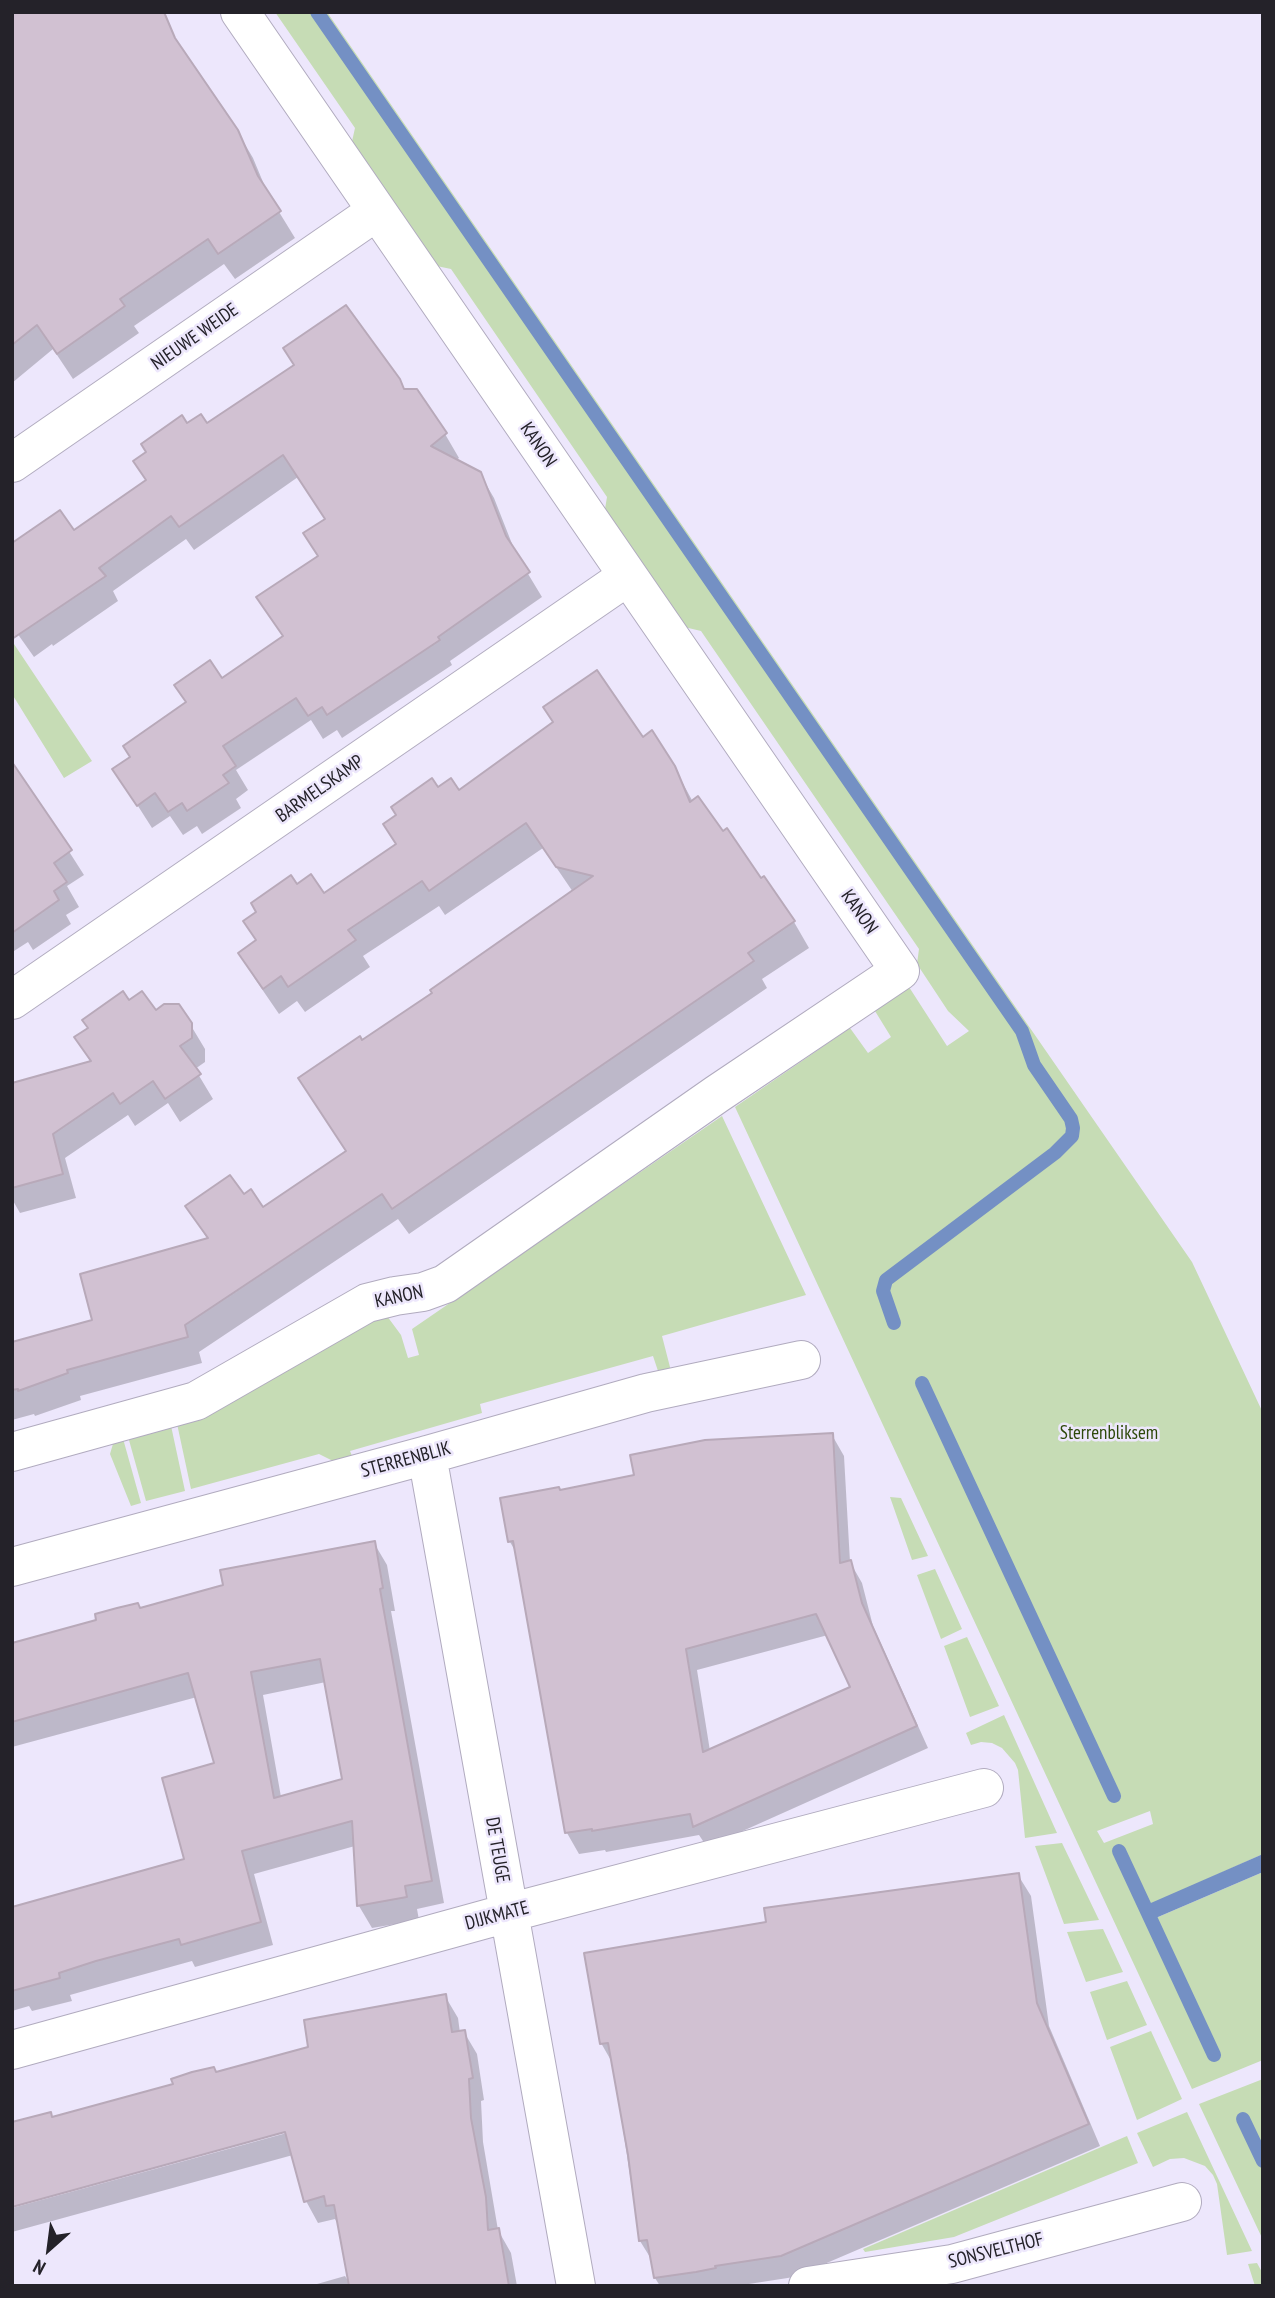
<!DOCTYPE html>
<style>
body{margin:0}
#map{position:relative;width:1275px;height:2298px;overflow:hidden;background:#ede7fc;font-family:"PT Sans Narrow",sans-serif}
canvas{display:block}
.frame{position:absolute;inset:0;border:14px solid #242229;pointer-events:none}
.north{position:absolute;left:14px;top:2214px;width:70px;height:70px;-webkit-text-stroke:5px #ede7fc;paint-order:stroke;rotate:208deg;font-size:19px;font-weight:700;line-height:28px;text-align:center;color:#242229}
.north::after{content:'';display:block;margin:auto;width:24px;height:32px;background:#242229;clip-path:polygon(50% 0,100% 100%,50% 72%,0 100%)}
</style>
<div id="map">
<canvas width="1275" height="2298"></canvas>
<div class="frame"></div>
<div class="north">N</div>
</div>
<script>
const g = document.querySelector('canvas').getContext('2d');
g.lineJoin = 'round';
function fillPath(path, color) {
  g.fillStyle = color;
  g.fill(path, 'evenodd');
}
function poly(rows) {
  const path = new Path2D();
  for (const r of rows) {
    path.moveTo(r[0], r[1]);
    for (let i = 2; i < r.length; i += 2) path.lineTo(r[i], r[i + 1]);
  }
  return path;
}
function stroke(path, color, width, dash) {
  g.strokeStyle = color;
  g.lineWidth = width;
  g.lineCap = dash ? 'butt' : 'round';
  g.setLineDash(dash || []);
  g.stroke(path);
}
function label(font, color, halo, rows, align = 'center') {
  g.font = font + ' "PT Sans Narrow",sans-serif';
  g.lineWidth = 5;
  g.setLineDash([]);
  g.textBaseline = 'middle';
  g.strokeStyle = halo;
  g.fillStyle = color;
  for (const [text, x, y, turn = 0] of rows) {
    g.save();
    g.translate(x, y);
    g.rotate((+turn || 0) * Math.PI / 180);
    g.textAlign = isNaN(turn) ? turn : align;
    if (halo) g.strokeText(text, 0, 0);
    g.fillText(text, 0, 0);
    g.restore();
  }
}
fillPath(poly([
 [275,12,327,12,1192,1262,1263,1413,1263,1854,1145,1907,1151,1920,1263,1872,1263,2060,1192,2089,735,1107,850,1028,868,1053,891,1037,875,1011,909,987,947,1046,969,1031,948,1011,917,964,919,949,701,631,680,626,604,515,607,497,451,269,432,265,351,146,355,128],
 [1150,1811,1153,1824,1104,1843,1097,1831],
 [12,641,92,761,64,778,12,694],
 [722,1116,806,1295,662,1336,671,1371,659,1374,653,1356,480,1404,482,1413,350,1451,352,1456,335,1462,319,1454,191,1489,176,1419,365,1320,387,1316,401,1335,408,1358,419,1355,412,1329],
 [170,1421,185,1491,146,1501,127,1433],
 [122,1435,141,1503,131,1506,110,1454,115,1437],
 [890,1497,901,1498,928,1556,912,1560],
 [935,1569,962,1629,941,1639,917,1575],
 [967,1637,999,1706,970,1717,944,1646],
 [1004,1715,1057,1833,1025,1838,1018,1770,1015,1763,1002,1748,992,1743,981,1742,971,1745,966,1733],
 [1062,1843,1099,1920,1064,1924,1035,1846],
 [1103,1929,1123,1972,1086,1982,1067,1932],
 [1127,1981,1147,2025,1107,2040,1090,1992],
 [1151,2031,1182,2099,1137,2120,1110,2047],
 [1263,2079,1263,2240,1199,2104],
 [1187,2112,1252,2251,1227,2255,1217,2184,1213,2175,1205,2166,1184,2158,1170,2159,1153,2167,1137,2133],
 [1127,2136,1138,2163,954,2237,865,2252,863,2249],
 [1257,2263,1263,2274,1263,2286,1255,2286,1248,2264]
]), '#c6dcb5');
fillPath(poly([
 [1263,1854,1263,1872,1151,1920,1144,1906]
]), '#7490c4');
fillPath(poly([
 [237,131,253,158,268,194,295,238,235,279,224,264,134,326,139,333,73,379,53,349,12,383,12,280],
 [404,391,445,434,459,458,455,461,480,474,494,498,516,554,542,597,450,661,452,665,342,738,337,730,323,739,311,720,236,770,248,790,236,799,241,808,202,834,197,826,183,835,170,816,152,828,115,770,131,758,187,704,176,685,222,681,284,637,259,597,319,557,305,534,326,520,298,477,194,550,186,539,113,591,118,601,53,646,52,644,34,657,12,626,73,532,147,481,187,425,206,425],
 [642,739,674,767,693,802,794,922,809,948,762,979,767,988,409,1234,398,1219,199,1352,202,1363,80,1396,81,1400,35,1416,34,1414,12,1420,12,1342,94,1321,208,1240,187,1206,243,1197,262,1210,347,1153,300,1079,362,1043,434,993,573,892,543,848,445,915,439,906,363,956,370,967,305,1012,297,1001,279,1014,255,979,240,953,257,942,245,921,297,886,323,896,397,845,437,789,459,793],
 [40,806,84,875,67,886,79,907,66,915,71,924,33,950,28,942,14,951,12,948,12,825],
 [129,1002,190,1024,205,1049,205,1062,195,1069,213,1099,180,1122,168,1103,135,1126,128,1115,65,1158,76,1198,20,1213,12,1199,12,1085,91,1063,77,1038],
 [832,1435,844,1456,850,1562,862,1583,873,1626,928,1748,707,1847,699,1835,606,1852,605,1850,579,1854,567,1833,517,1554,510,1542,560,1491],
 [828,1635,852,1687,710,1751,697,1670],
 [374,1543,387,1565,395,1611,391,1611,444,1903,417,1909,419,1920,372,1928,359,1906,355,1846,254,1874,273,1945,195,1967,192,1961,109,1984,70,1995,72,2001,32,2011,29,2006,12,2011,12,1909,186,1860,216,1764,197,1697,12,1747,12,1645],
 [326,1682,344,1780,281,1797,263,1695],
 [1018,1875,1031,1896,1049,2026,1100,2146,794,2277,736,2286,660,2286,655,2278,653,2262,640,2241,613,2064,601,2043,768,1923],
 [445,1996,458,2018,460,2033,464,2032,477,2054,484,2100,481,2101,483,2142,498,2230,511,2253,517,2286,310,2286,345,2276,350,2284,340,2228,335,2219,318,2223,306,2201,293,2155,12,2232,12,2208,294,2131,53,2119,310,2048]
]), '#0003');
stroke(poly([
 [317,12,1022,1031,1034,1065,1071,1119,1073,1128,1072,1136,1055,1153,886,1280,883,1291,894,1323],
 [922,1383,1114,1796],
 [1119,1851,1214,2055],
 [1243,2119,1263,2161]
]), '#7490c4', 14);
const building = poly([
 [12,12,164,12,175,38,238,130,258,176,281,211,218,254,208,239,120,299,125,306,57,354,37,325,12,345,12,12],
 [346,305,400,379,404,389,417,389,447,433,431,446,481,472,506,536,530,572,438,637,440,640,327,715,322,707,308,716,296,698,223,746,236,766,223,775,229,783,187,811,182,803,168,812,155,793,137,806,112,769,130,757,123,746,186,702,174,685,210,660,222,678,283,636,256,597,318,556,303,533,325,519,283,455,179,527,171,516,99,568,106,576,12,639,12,543,60,510,74,530,146,480,133,461,146,452,141,444,182,415,187,423,201,414,207,423,294,365,283,348,346,305],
 [597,670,643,737,652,730,675,766,690,802,698,796,723,831,727,828,761,878,764,876,795,921,748,953,754,961,392,1209,382,1194,185,1325,188,1337,67,1370,68,1373,18,1391,18,1389,12,1390,12,1342,92,1320,80,1274,208,1238,185,1206,230,1175,244,1194,251,1189,263,1207,346,1151,298,1078,360,1036,362,1040,432,993,430,990,593,876,556,867,526,823,429,891,422,881,348,930,356,940,288,987,281,976,263,989,238,953,256,940,243,921,256,912,251,903,291,875,297,884,311,874,324,893,396,844,383,824,396,815,391,807,432,778,438,787,451,778,459,790,553,722,543,707,597,670],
 [12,762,72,850,54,863,67,882,54,891,59,900,12,933,12,762],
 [123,991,129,1000,142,991,156,1010,164,1004,179,1004,192,1023,192,1038,180,1046,201,1074,165,1099,153,1081,120,1104,113,1093,53,1134,63,1174,12,1188,12,1083,91,1061,74,1037,88,1028,82,1020,123,991],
 [833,1433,840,1563,851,1560,862,1603,917,1726,693,1827,690,1814,592,1831,592,1829,565,1833,513,1541,508,1542,500,1498,559,1487,560,1490,634,1475,630,1455,705,1440,833,1433],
 [816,1614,850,1687,703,1752,686,1649,816,1614],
 [375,1541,383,1588,380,1589,432,1881,405,1886,407,1897,357,1906,352,1821,242,1851,261,1922,181,1945,179,1939,96,1961,59,1973,60,1978,12,1991,12,1907,184,1859,162,1778,214,1763,188,1673,12,1722,12,1643,96,1620,95,1614,117,1608,138,1603,140,1608,223,1585,220,1570,375,1541],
 [320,1659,342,1779,274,1798,251,1672,320,1659],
 [1019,1873,1037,2003,1089,2124,781,2256,715,2266,716,2268,696,2272,654,2278,647,2240,639,2241,628,2155,608,2043,600,2044,584,1953,766,1922,764,1908,1019,1873],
 [446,1994,452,2032,465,2030,473,2078,469,2079,471,2118,486,2197,488,2230,499,2228,509,2286,349,2286,334,2205,326,2206,324,2196,304,2202,285,2132,12,2207,12,2122,51,2112,52,2117,173,2084,171,2079,192,2072,214,2067,216,2072,308,2047,304,2020,446,1994]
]);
fillPath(building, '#d1c1d2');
stroke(building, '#b8a9b9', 2);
const minor = poly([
 [12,463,377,211],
 [12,1000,628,576],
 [12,1452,196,1401,367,1303,395,1296,423,1292,445,1284,717,1094,900,971,240,12],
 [427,1455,576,2286],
 [12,1567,427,1455,646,1393,801,1360],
 [12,2050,508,1913,984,1788],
 [808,2286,952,2264,1182,2202]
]);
stroke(minor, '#b1abbf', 40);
stroke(minor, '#fff', 38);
label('19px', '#242229', '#ede7fc', [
 ["NIEUWE WEIDE",195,337,-35],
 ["KANON",538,445,56],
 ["BARMELSKAMP",320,789,-35],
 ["KANON",859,912,55],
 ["KANON",399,1297,-12],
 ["STERRENBLIK",406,1460,-15],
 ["DE TEUGE",497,1850,80],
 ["DIJKMATE",497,1916,-15],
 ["SONSVELTHOF",996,2251,-14]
]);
label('19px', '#2d480a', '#ede7fc', [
 ["Sterrenbliksem",1109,1434]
]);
</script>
